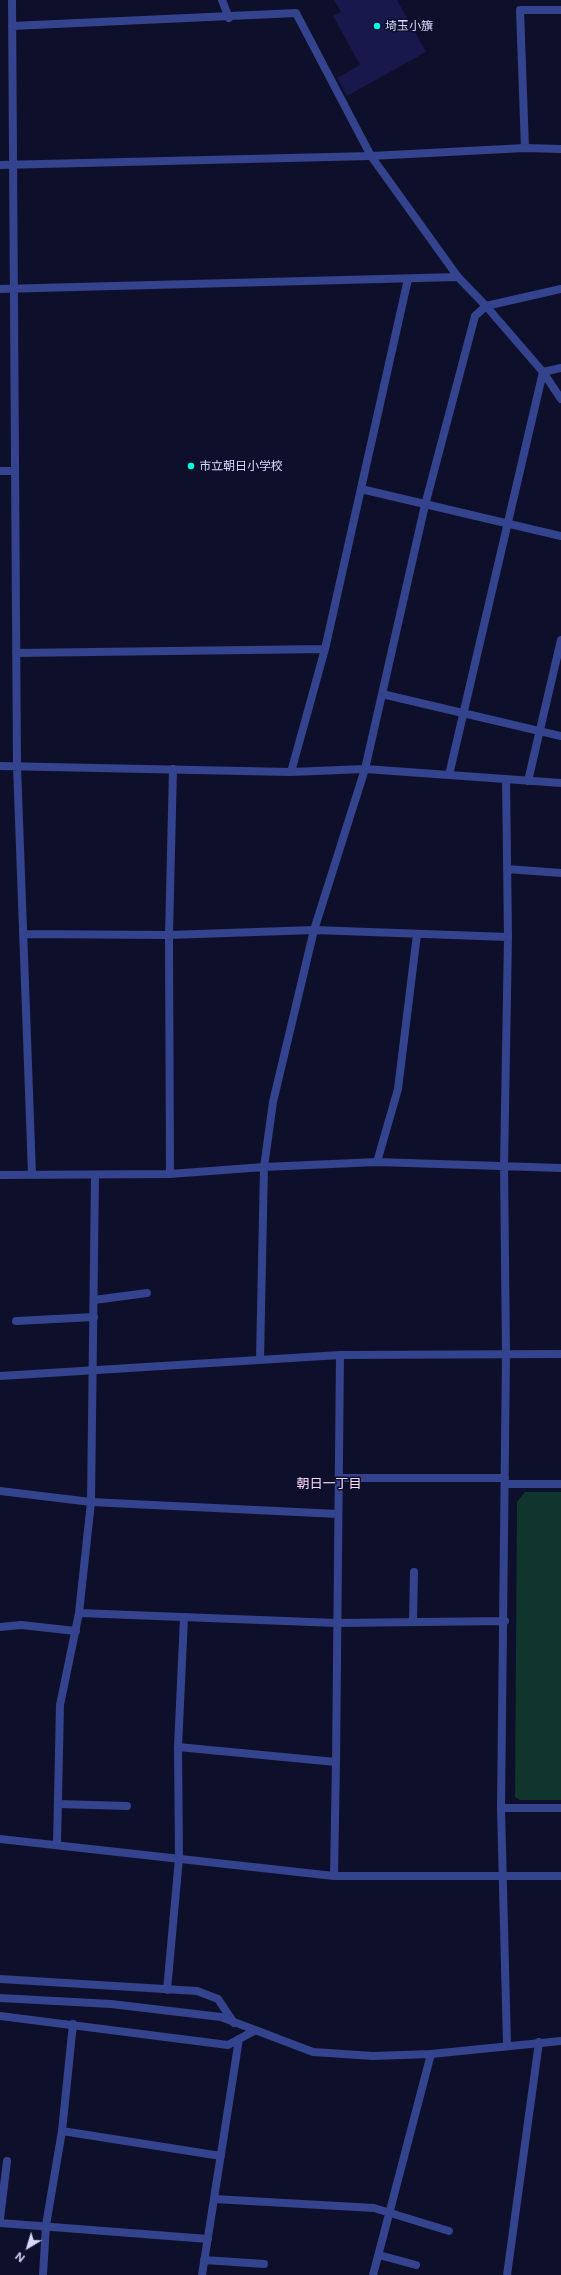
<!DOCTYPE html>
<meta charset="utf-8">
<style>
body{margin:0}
#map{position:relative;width:561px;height:2275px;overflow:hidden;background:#0e0f2a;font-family:Figtree,sans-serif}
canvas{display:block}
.north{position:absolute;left:8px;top:2227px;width:40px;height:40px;-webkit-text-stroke:3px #0e0f2a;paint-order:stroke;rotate:218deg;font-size:11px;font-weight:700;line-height:16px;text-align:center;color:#d7daff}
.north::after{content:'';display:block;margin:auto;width:14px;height:18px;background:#d7daff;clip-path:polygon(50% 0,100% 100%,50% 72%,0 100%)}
</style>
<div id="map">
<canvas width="561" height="2275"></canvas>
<div class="north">N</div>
</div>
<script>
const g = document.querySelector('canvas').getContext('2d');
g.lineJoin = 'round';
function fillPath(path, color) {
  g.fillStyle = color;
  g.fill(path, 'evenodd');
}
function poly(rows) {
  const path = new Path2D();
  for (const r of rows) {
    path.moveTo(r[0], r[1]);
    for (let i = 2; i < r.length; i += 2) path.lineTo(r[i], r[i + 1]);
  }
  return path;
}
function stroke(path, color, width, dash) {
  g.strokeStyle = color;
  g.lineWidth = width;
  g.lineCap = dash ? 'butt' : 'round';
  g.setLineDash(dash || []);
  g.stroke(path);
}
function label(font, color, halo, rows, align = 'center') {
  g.font = font + ' Figtree,"Noto Sans JP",sans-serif';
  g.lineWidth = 3;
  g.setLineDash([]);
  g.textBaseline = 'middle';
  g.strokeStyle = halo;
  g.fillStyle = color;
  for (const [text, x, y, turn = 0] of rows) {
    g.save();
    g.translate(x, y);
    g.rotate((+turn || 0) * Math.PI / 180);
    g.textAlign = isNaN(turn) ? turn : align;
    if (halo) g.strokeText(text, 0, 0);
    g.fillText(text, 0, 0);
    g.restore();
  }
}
fillPath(poly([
 [525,1492,561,1492,561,1800,520,1800,515,1797,517,1502]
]), '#10352c');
fillPath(poly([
 [334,0,397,0,426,52,347,96,337,78,360,65,333,16,341,12]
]), '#18184d');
stroke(poly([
 [377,1162,398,1089,417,934],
 [94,1300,147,1293],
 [16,1321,94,1317],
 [58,1804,127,1806]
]), '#34438e', 8);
stroke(poly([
 [12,0,17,766,32,1174],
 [222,0,229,18],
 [12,26,296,13,371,156,458,277,486,306,543,372,561,399],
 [525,148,520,10,561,10],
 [0,289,458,277],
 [0,471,14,471],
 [361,489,561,536],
 [16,653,325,649],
 [382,694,561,736],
 [0,766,291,772,365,769,561,783],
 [291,772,325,649,408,279],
 [449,775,543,372,561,368],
 [506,779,508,937,504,1166,506,1354,501,1808,507,2045],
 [528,781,561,640],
 [507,869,561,873],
 [23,934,169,935,314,930,508,937],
 [170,1174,169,935,173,769],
 [0,1175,170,1174,264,1167,377,1162,561,1168],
 [260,1359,264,1167,273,1102,314,930,365,769,425,505,475,316,486,306,561,289],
 [339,1478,505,1478],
 [505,1484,561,1484],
 [0,1491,91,1502,338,1514],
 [79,1613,337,1623,505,1621],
 [413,1622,414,1572],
 [0,1627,21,1625,76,1631],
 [178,1747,336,1762,334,1876],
 [336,1762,340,1355],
 [501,1808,561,1808],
 [0,1839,334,1876,561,1876],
 [57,1845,60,1705,79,1613,91,1502,95,1175],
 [0,1979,197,1991,218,1999,234,2023],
 [167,1990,179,1858,178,1747,184,1618],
 [0,2016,228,2045,254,2031],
 [62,2131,221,2156],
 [214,2199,374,2208,449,2231],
 [0,2219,7,2161],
 [0,2223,208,2239],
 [379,2255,416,2265],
 [204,2260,264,2264],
 [43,2275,46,2225,62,2131,73,2024],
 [202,2275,239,2039],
 [373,2275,431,2054],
 [507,2275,539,2042]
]), '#34438e', 8);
stroke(poly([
 [0,165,371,156,525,148,561,149],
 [0,1376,340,1355,561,1354],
 [0,1998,111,2004,221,2017,313,2052,373,2056,431,2054,561,2041]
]), '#34438e', 8);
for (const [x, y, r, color] of [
 [377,26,4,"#03ffe4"],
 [191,466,4,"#03ffe4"]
]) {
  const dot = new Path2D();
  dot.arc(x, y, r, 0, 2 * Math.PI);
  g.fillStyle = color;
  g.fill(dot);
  stroke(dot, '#0e0f2a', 1.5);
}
label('12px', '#d7daff', '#0e0f2a', [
 ["埼玉小籏",385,26],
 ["市立朝日小学校",199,466]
], 'left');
label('13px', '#ffd9f9', '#0e0f2a', [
 ["朝日一丁目",329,1484]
]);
</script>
